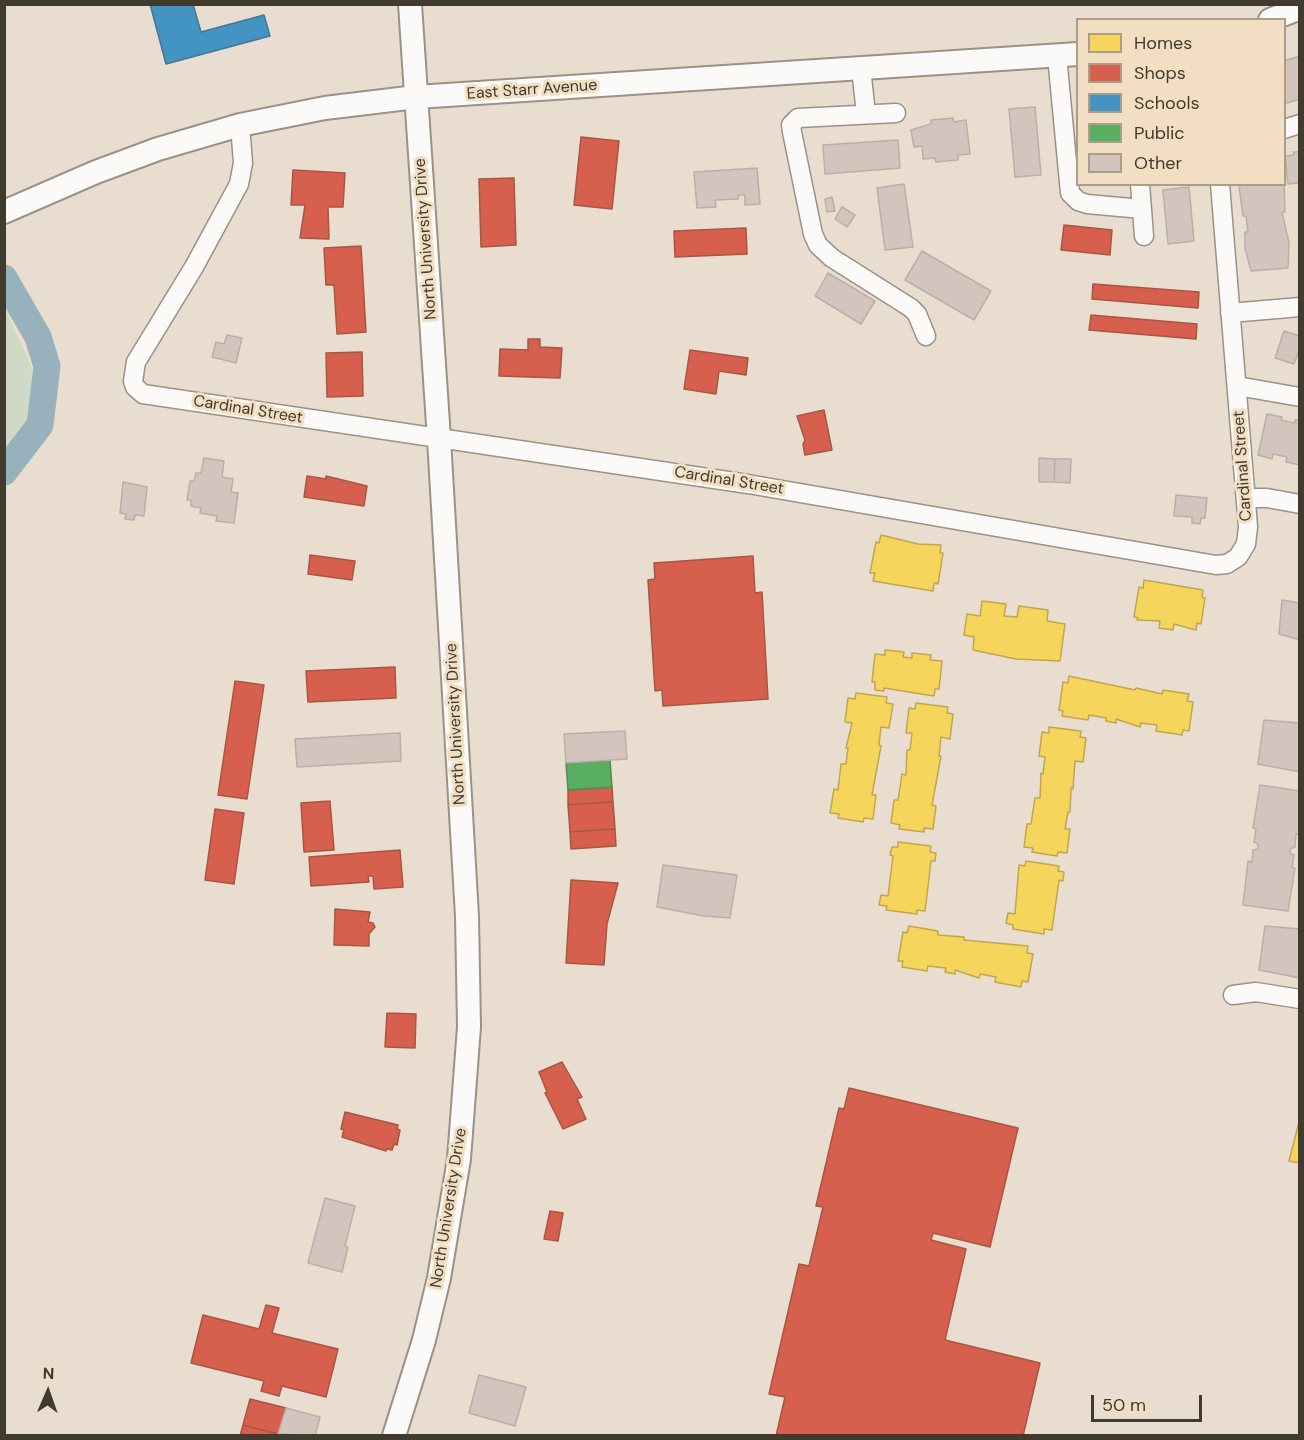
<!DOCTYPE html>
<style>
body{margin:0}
#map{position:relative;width:1304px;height:1440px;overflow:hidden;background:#e8ddce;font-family:"DM Sans",sans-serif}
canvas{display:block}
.frame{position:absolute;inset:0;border:6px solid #413a2f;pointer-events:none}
.legend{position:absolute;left:1076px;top:18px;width:210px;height:168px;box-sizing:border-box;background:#f2dfc3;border:2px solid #ab9d88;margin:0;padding:8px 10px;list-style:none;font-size:18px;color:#413a2f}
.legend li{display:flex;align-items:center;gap:12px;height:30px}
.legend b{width:30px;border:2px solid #ab9d88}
.north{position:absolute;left:18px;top:1362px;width:60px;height:60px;-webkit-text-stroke:4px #f2dfc3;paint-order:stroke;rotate:2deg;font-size:16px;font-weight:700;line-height:24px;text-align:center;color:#413a2f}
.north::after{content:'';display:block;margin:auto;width:21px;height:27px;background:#413a2f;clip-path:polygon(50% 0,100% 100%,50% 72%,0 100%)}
.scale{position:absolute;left:1091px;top:1395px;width:111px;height:27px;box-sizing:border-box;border:3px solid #413a2f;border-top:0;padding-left:8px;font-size:18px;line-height:21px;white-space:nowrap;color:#413a2f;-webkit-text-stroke:4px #f2dfc3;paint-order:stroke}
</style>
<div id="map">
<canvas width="1304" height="1440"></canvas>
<div class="frame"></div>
<ul class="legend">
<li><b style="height:16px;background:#f6d55c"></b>Homes</li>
<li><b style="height:16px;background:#d6604d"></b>Shops</li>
<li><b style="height:16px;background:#4393c3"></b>Schools</li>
<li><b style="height:16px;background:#5aae61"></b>Public</li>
<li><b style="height:16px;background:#d3c5bd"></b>Other</li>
</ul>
<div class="north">N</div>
<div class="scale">50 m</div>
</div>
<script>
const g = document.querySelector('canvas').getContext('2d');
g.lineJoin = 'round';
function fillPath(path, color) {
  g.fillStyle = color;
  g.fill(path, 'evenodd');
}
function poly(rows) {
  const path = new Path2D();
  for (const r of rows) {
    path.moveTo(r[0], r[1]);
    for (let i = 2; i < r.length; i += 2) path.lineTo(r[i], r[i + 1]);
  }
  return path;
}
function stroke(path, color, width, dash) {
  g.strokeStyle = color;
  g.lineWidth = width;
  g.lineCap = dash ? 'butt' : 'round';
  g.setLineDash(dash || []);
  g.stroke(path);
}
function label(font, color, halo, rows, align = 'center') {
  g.font = font + ' "DM Sans",sans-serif';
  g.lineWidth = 6;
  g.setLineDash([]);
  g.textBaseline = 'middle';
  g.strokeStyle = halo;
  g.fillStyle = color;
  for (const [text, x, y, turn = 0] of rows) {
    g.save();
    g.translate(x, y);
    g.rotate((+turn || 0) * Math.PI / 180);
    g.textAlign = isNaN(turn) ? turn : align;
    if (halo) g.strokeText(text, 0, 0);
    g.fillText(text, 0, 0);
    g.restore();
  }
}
fillPath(poly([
 [5,309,32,368,30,414,26,432,5,460]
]), '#cfd9c6');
const homes = poly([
 [881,535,918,544,941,545,940,553,943,553,938,584,934,583,933,591,873,581,875,573,870,573,876,542,879,543,881,535],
 [1144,580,1203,590,1202,597,1205,598,1201,624,1197,623,1196,630,1174,624,1173,630,1159,628,1160,621,1137,620,1138,618,1134,617,1139,587,1143,588,1144,580],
 [982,601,1006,604,1004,616,1017,617,1019,606,1048,610,1047,621,1065,624,1060,661,1016,659,973,650,974,637,964,635,967,614,980,616,982,601],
 [885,650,904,652,903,657,912,658,912,653,931,655,930,660,942,661,939,689,935,689,934,696,884,688,884,691,875,690,875,682,872,682,875,654,885,655,885,650],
 [1069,676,1135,690,1136,688,1162,694,1163,690,1189,694,1187,701,1193,702,1189,731,1183,730,1182,735,1156,731,1157,725,1141,723,1140,727,1116,719,1116,723,1106,721,1106,718,1089,715,1088,720,1062,716,1063,711,1059,710,1063,682,1068,683,1069,676],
 [856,693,887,697,886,703,893,704,889,728,881,727,879,745,881,746,872,795,876,795,873,819,864,818,863,822,838,818,839,814,830,813,834,789,838,790,841,764,846,764,848,748,846,748,852,723,845,722,848,698,855,699,856,693],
 [916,703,948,707,947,713,953,714,950,739,941,737,939,756,941,756,932,805,936,806,933,829,924,828,924,832,899,829,900,825,891,823,894,800,898,800,902,774,906,775,907,750,910,750,912,733,906,733,909,708,915,709,916,703],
 [1049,727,1081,731,1080,737,1086,738,1083,762,1075,761,1073,789,1071,788,1070,812,1068,812,1065,829,1070,829,1067,853,1058,852,1057,856,1032,852,1033,848,1024,847,1027,824,1031,824,1035,798,1040,798,1041,773,1043,774,1045,757,1039,756,1042,732,1049,733,1049,727],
 [898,842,931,846,930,852,936,853,935,861,931,861,925,911,917,910,917,914,886,910,887,906,879,905,881,895,888,896,893,856,890,855,892,847,898,847,898,842],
 [1026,861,1059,866,1058,871,1064,872,1063,881,1059,880,1052,930,1044,929,1044,934,1013,929,1013,925,1006,923,1008,913,1015,914,1019,865,1025,866,1026,861],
 [909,926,938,931,938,935,964,937,964,940,1028,946,1027,953,1033,954,1028,982,1022,981,1021,987,995,982,996,977,980,974,979,978,955,970,955,974,945,972,946,968,928,966,927,971,902,967,903,961,898,961,903,932,907,933,909,926],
 [1300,1118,1300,1163,1289,1161,1300,1118]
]);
fillPath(homes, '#f6d55c');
stroke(homes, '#c0a64e', 1.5);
const shops = poly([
 [581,137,619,141,612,209,574,205,581,137],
 [293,170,345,173,343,207,328,207,329,239,300,238,305,205,291,205,293,170],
 [514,178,516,245,481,247,479,179,514,178],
 [1064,225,1112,230,1110,255,1061,250,1064,225],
 [746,228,747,254,675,257,674,231,746,228],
 [361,246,366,332,337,334,334,285,326,285,324,248,361,246],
 [1093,284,1199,292,1198,308,1092,299,1093,284],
 [1091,315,1197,324,1196,339,1089,330,1091,315],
 [528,339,540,339,540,347,562,348,560,378,499,376,500,349,528,350,528,339],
 [690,350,748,358,746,375,719,371,716,394,684,389,690,350],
 [362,352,363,396,327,397,326,353,362,352],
 [824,410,832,450,805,455,803,444,805,440,797,416,824,410],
 [307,476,326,479,326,476,367,486,364,506,304,497,307,476],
 [310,555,355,561,352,580,308,574,310,555],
 [753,556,755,593,762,592,768,699,663,706,662,690,655,691,648,580,655,579,654,563,753,556],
 [395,667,396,698,308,702,306,671,395,667],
 [235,681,264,685,247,799,218,795,235,681],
 [612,787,613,802,568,805,568,790,612,787],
 [330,801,334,850,304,852,301,803,330,801],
 [613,802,615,829,570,832,568,805,613,802],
 [215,809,244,813,234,884,205,880,215,809],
 [615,829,616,846,571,849,570,832,615,829],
 [400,850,403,887,374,889,373,876,368,876,369,882,311,886,309,857,400,850],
 [571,880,618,883,607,924,604,965,566,963,571,880],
 [335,909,370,912,368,922,373,923,375,927,369,934,369,946,334,945,335,909],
 [387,1013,416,1014,415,1048,385,1047,387,1013],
 [562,1062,582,1097,577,1099,586,1119,563,1129,545,1093,547,1092,539,1072,562,1062],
 [849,1088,1018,1128,990,1247,933,1233,931,1240,966,1249,945,1340,1040,1363,1023,1436,776,1436,785,1397,769,1394,799,1264,809,1266,823,1207,816,1206,839,1108,844,1109,849,1088],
 [345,1112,398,1125,397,1129,400,1130,397,1145,394,1144,392,1150,387,1149,386,1151,342,1137,344,1130,341,1129,345,1112],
 [550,1211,563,1213,558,1241,544,1239,550,1211],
 [266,1305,279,1308,272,1333,338,1349,326,1397,282,1386,279,1396,261,1391,264,1381,191,1363,203,1315,259,1329,266,1305],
 [250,1399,286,1408,278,1434,243,1425,250,1399],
 [243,1425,278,1434,278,1436,240,1436,243,1425]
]);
fillPath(shops, '#d6604d');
stroke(shops, '#a95544', 1.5);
const schools = poly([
 [150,4,193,4,201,32,264,15,270,36,166,64,150,4]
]);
fillPath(schools, '#4393c3');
stroke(schools, '#427897', 1.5);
const public = poly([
 [610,760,612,787,568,790,566,763,610,760]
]);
fillPath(public, '#5aae61');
stroke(public, '#528b52', 1.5);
stroke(poly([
 [4,278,38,337,47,366,40,425,4,472]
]), '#97b2bc', 27);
const building = poly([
 [1300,56,1300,99,1287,103,1284,100,1284,61,1300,56],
 [1035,107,1041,175,1015,177,1009,109,1035,107],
 [953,118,954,122,966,120,970,154,958,155,958,160,936,162,935,158,923,159,922,146,914,147,911,130,931,124,931,120,953,118],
 [898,140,900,168,825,174,823,145,898,140],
 [1293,152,1300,152,1300,187,1298,183,1288,184,1285,156,1294,155,1293,152],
 [757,168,760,204,745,205,745,195,738,195,738,199,715,200,716,207,697,208,694,172,757,168],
 [904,184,913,247,885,250,877,188,904,184],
 [1242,184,1284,184,1285,212,1282,212,1289,243,1288,268,1251,271,1245,248,1245,232,1248,232,1246,216,1243,216,1239,187,1242,184],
 [1189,187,1194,241,1168,244,1163,190,1189,187],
 [832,197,835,211,827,212,825,199,832,197],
 [842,207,855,215,847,227,835,219,842,207],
 [922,251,991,291,974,320,905,280,922,251],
 [828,273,875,301,861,324,815,296,828,273],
 [1284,331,1300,336,1300,349,1294,364,1275,358,1284,331],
 [227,335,242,338,236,363,212,357,216,342,224,344,227,335],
 [1267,414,1282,417,1281,420,1295,423,1295,420,1300,421,1300,465,1286,462,1287,457,1273,454,1272,459,1258,455,1267,414],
 [204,458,224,461,222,477,233,479,231,492,238,493,234,523,216,521,217,516,200,513,201,508,191,506,191,500,187,500,190,481,194,481,196,473,201,473,204,458],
 [1039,458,1055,459,1054,482,1039,482,1039,458],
 [1055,459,1071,459,1070,483,1054,482,1055,459],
 [123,482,147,487,144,516,135,515,134,520,125,519,126,514,120,513,123,482],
 [1176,495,1207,498,1205,518,1201,518,1200,524,1192,523,1192,517,1174,516,1176,495],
 [1282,600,1300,603,1300,640,1279,634,1282,600],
 [1264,720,1300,723,1300,772,1258,764,1264,720],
 [625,731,627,759,566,763,564,734,625,731],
 [400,733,401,761,297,767,295,739,400,733],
 [1260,785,1300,791,1300,835,1296,834,1295,847,1290,849,1290,853,1294,855,1292,868,1295,868,1288,911,1243,905,1248,861,1252,862,1253,850,1258,849,1258,844,1254,842,1256,829,1253,828,1260,785],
 [663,865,737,875,730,918,704,916,657,907,663,865],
 [1265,926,1300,929,1300,978,1259,970,1265,926],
 [325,1198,355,1206,345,1246,348,1247,342,1272,308,1263,325,1198],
 [479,1375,526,1387,515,1426,469,1413,479,1375],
 [286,1408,320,1417,315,1436,278,1434,286,1408]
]);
fillPath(building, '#d3c5bd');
stroke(building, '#baafa7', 1.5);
const minor = poly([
 [1057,56,1070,193,1078,201,1087,204,1142,209],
 [861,68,866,114],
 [896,113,798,118,791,125,792,132,813,234,818,245,832,258,911,308,917,314,926,336],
 [240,125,243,163,239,184,194,267,136,362,133,381,135,387,143,394,748,484,1216,565,1227,564,1238,557,1246,544,1248,527,1220,184],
 [1284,129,1300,124],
 [1140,184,1144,236],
 [1230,313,1300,307],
 [1237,386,1300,397],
 [1246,498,1267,498,1300,504],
 [1233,995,1256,992,1300,999]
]);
const major = poly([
 [1270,20,1300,8],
 [4,212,96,172,158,149,240,125,325,108,416,97,1078,54],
 [394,1436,424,1340,439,1278,459,1159,469,1027,467,916,439,439,410,4]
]);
stroke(minor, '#9a9287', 21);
stroke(major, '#9a9287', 26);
stroke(minor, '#fcfaf8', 18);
stroke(major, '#fcfaf8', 22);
label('16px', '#413a2f', '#f2dfc3', [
 ["East Starr Avenue",532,90,-4],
 ["North University Drive",426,239,-94],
 ["Cardinal Street",248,410,9],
 ["Cardinal Street",1243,466,-94],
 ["Cardinal Street",729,481,9],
 ["North University Drive",456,724,-93],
 ["North University Drive",449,1208,-81]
]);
</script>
